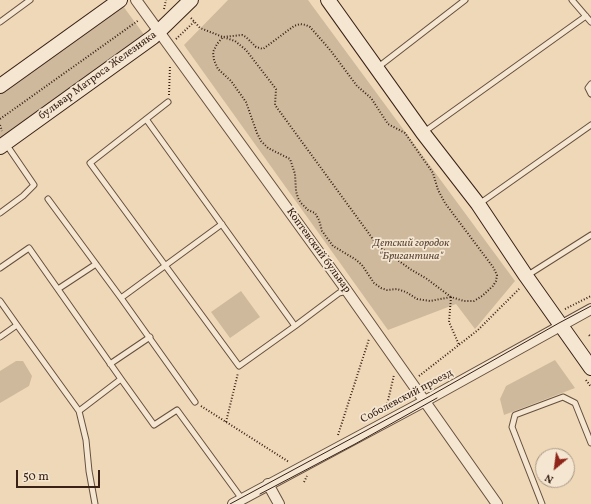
<!DOCTYPE html>
<meta charset="utf-8">
<style>
body{margin:0}
#map{position:relative;width:591px;height:504px;overflow:hidden;background:#eed8b8;font-family:Vollkorn,serif}
canvas{display:block}
.north{position:absolute;left:535px;top:448px;width:40px;height:40px;box-sizing:border-box;background:#f4e6d1;border:1px solid #a99786;border-radius:50%;rotate:209deg;font-size:11px;font-weight:700;line-height:16px;text-align:center;color:#392116}
.north::after{content:'';display:block;margin:auto;width:14px;height:18px;background:#8f2418;clip-path:polygon(50% 0,100% 100%,50% 72%,0 100%)}
.scale{position:absolute;left:16px;top:470px;width:84px;height:18px;box-sizing:border-box;border:2px solid #392116;border-top:0;padding-left:5px;font-size:12px;line-height:14px;white-space:nowrap;color:#392116;-webkit-text-stroke:3px #f4e6d1;paint-order:stroke}
</style>
<div id="map">
<canvas width="591" height="504"></canvas>
<div class="north">N</div>
<div class="scale">50 m</div>
</div>
<script>
const g = document.querySelector('canvas').getContext('2d');
g.lineJoin = 'round';
function fillPath(path, color) {
  g.fillStyle = color;
  g.fill(path, 'evenodd');
}
function poly(rows) {
  const path = new Path2D();
  for (const r of rows) {
    path.moveTo(r[0], r[1]);
    for (let i = 2; i < r.length; i += 2) path.lineTo(r[i], r[i + 1]);
  }
  return path;
}
function stroke(path, color, width, dash) {
  g.strokeStyle = color;
  g.lineWidth = width;
  g.lineCap = dash ? 'butt' : 'round';
  g.setLineDash(dash || []);
  g.stroke(path);
}
function label(font, color, halo, rows, align = 'center') {
  g.font = font + ' Vollkorn,serif';
  g.lineWidth = 3.5;
  g.setLineDash([]);
  g.textBaseline = 'middle';
  g.strokeStyle = halo;
  g.fillStyle = color;
  for (const [text, x, y, turn = 0] of rows) {
    g.save();
    g.translate(x, y);
    g.rotate((+turn || 0) * Math.PI / 180);
    g.textAlign = isNaN(turn) ? turn : align;
    if (halo) g.strokeText(text, 0, 0);
    g.fillText(text, 0, 0);
    g.restore();
  }
}
fillPath(poly([
 [228,0,308,0,515,281,475,329,456,304,388,330,184,45],
 [123,6,145,36,0,140,0,94],
 [241,291,260,317,230,338,211,312],
 [555,360,575,388,504,415,500,399,506,386],
 [16,361,23,361,32,376,29,386,0,403,0,371]
]), '#cfb99c');
const lane = poly([
 [572,0,591,22],
 [0,22,30,0],
 [377,68,465,0],
 [591,84,588,88,591,94],
 [168,102,90,163,239,366,295,326,339,293,347,291],
 [146,119,295,326],
 [424,132,586,16],
 [48,199,121,298],
 [479,204,591,125],
 [0,213,23,196,34,185,6,144],
 [0,268,29,248,121,379,79,411,17,325],
 [528,275,591,235],
 [58,289,96,264],
 [0,301,17,325,0,337],
 [110,364,150,337],
 [121,379,154,425,177,410,242,499],
 [195,402,121,298,222,224],
 [79,411,86,440,89,471,95,504],
 [542,504,512,427,515,415,563,397,575,403,591,443]
]);
const street = poly([
 [136,0,347,291,497,504],
 [268,484,279,504],
 [233,504,425,401,591,309]
]);
const secondary = poly([
 [328,0,423,133,478,204,526,276,591,368],
 [0,86,120,0],
 [0,147,153,37,191,0]
]);
stroke(lane, '#664f3e', 7);
stroke(street, '#664f3e', 12);
stroke(secondary, '#392116', 16);
stroke(poly([
 [164,9,166,0],
 [191,18,200,28,223,37,235,41,246,50,276,89,275,105,378,246,410,269,427,279,451,297,464,301,474,301,482,296,493,286,496,281,497,275,493,267,445,203,438,190,433,173,405,133,388,124,371,98,357,86,331,51,310,27,306,25,300,24,294,26,263,49,256,47,246,37,242,35,223,37,217,44,213,52,214,60,218,69,231,81,246,102,257,133,261,141,268,148,290,159,295,174,296,191,298,198,301,203,308,210,315,213,319,220,322,231,333,246,355,259,362,265,374,283,381,288,387,290,397,289,406,292,417,299,430,301,451,297],
 [176,39,194,22],
 [169,95,170,65],
 [0,119,139,20],
 [0,125,2,131],
 [451,297,449,322,459,345],
 [565,309,591,296],
 [589,335,591,337],
 [419,376,478,330,520,288],
 [586,380,591,387],
 [201,406,289,462],
 [386,409,394,375],
 [226,422,238,373],
 [338,435,369,339],
 [304,482,307,476]
]), '#392116', 2, [1, 2]);
stroke(lane, '#f4e6d1', 5);
stroke(street, '#f4e6d1', 10);
stroke(secondary, '#f4e6d1', 14);
stroke(poly([
 [260,494,355,444,437,398],
 [230,504,430,396,559,323,591,306]
]), '#392116', 1);
label('11px', '#392116', '#f4e6d1', [
 ["бульвар Матроса Железняка",98,76,-36],
 ["Коптевский бульвар",318,251,54],
 ["Соболевский проезд",407,397,-28]
]);
label('italic 11px', '#5e4738', '#f4e6d1', [
 ["Детский городок",411,244],
 ["\"Бригантина\"",411,257]
]);
</script>
